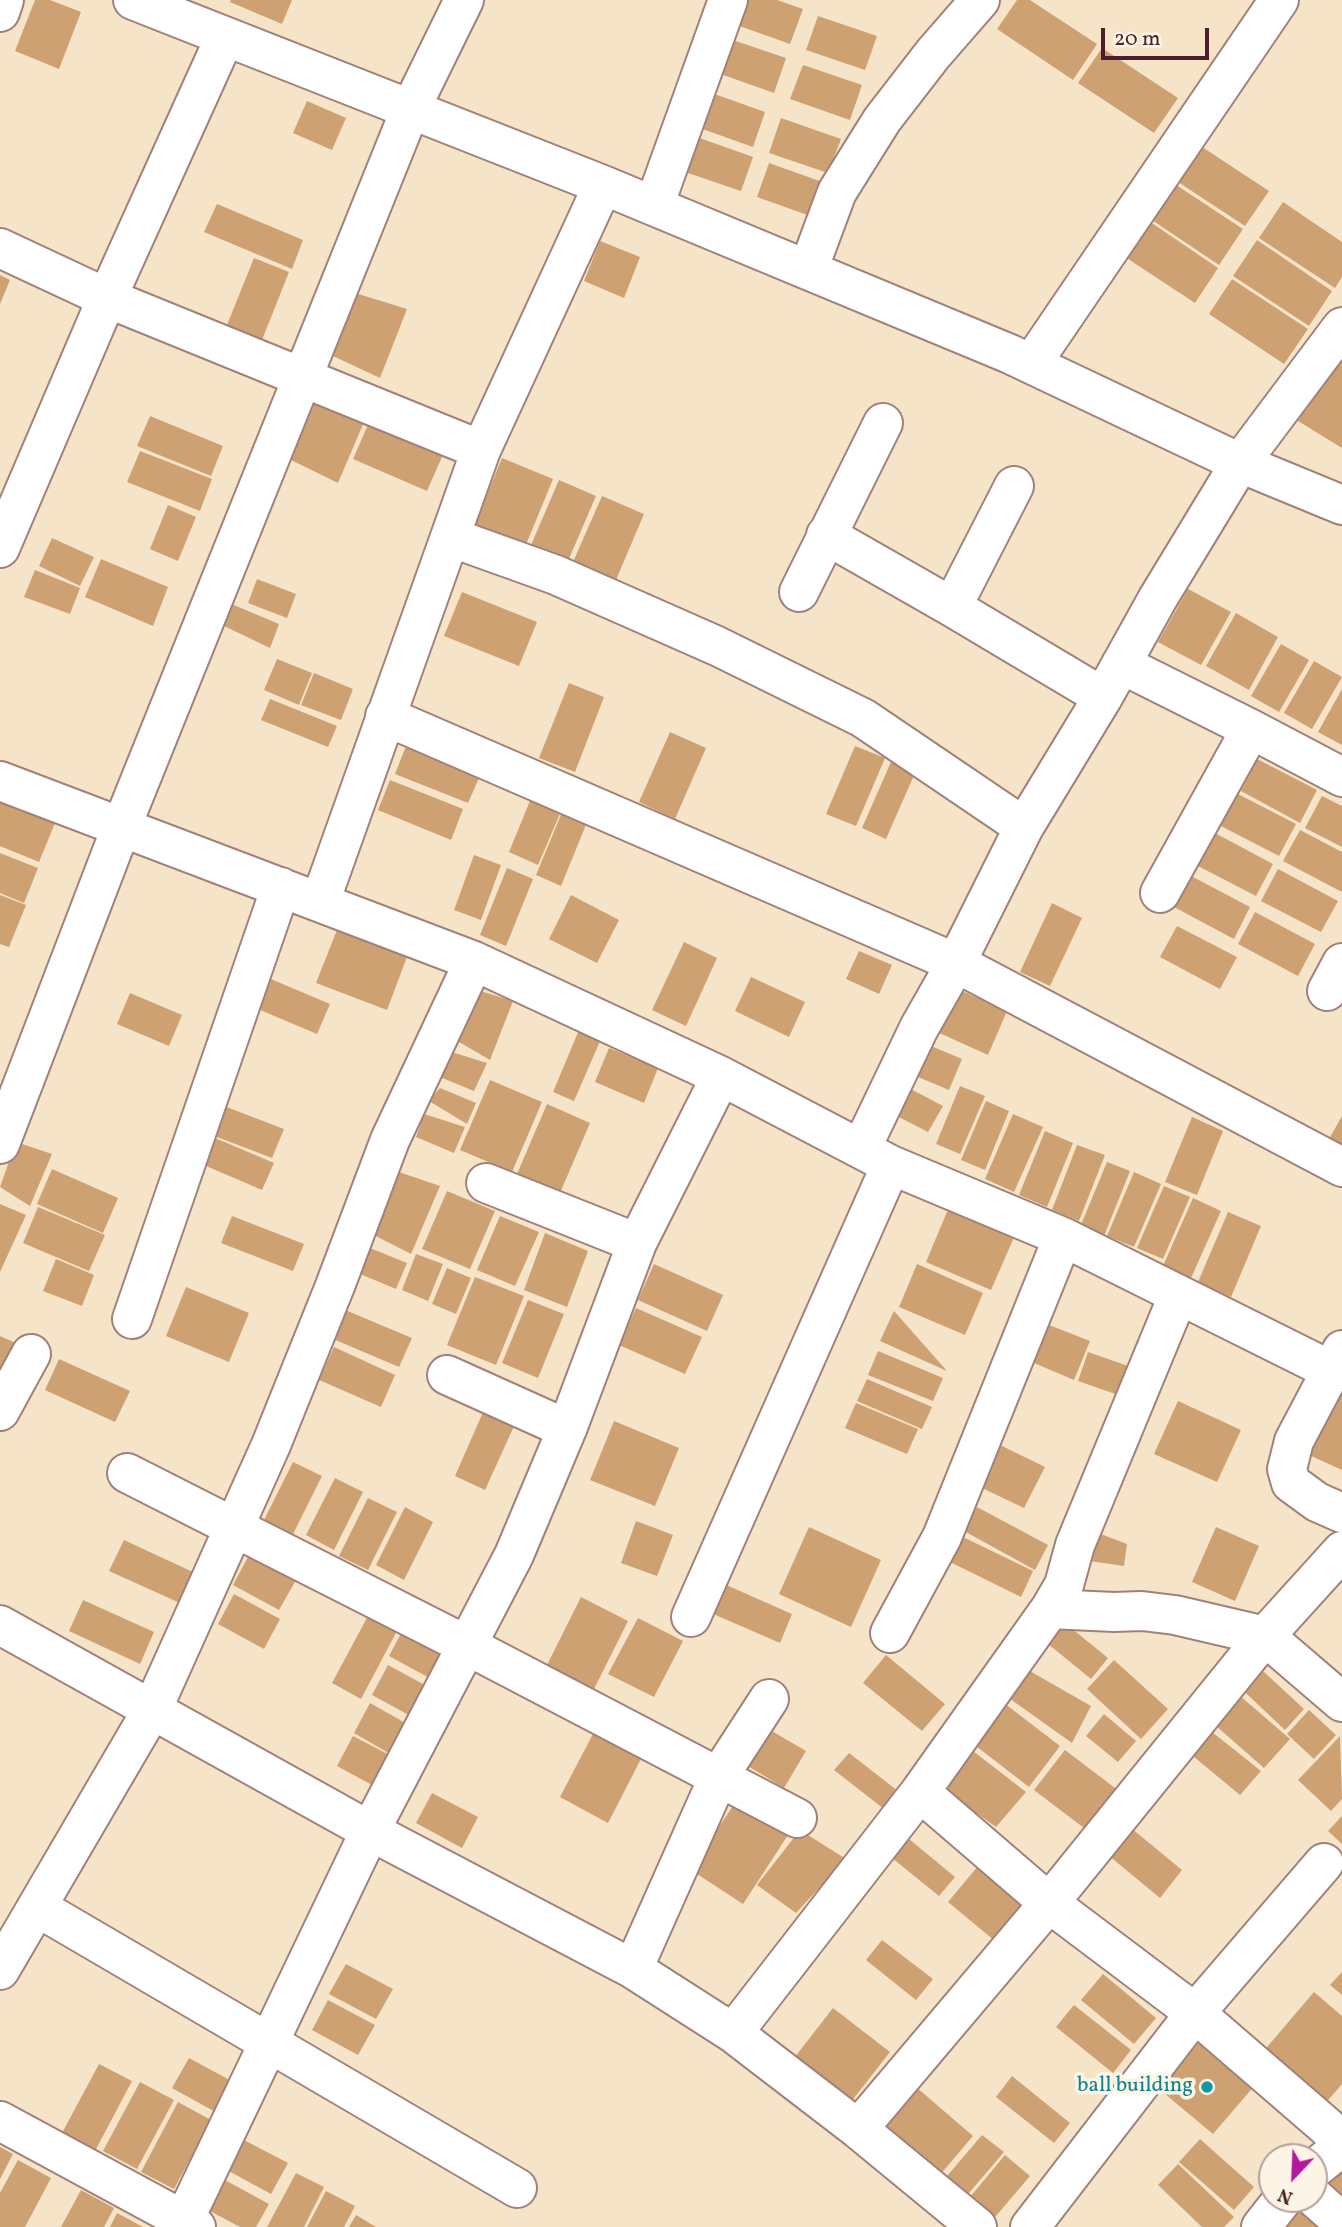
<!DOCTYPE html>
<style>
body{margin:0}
#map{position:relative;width:1342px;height:2227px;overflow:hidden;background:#f6e4c9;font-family:Vollkorn,serif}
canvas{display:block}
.north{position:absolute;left:1258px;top:2143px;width:70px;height:70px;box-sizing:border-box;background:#fcf5e5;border:2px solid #b59f9b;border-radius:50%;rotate:203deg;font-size:19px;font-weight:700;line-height:28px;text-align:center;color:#4a1f2b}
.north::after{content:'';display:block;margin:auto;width:24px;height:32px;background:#b5179e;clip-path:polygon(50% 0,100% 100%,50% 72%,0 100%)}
.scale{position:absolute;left:1101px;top:28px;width:108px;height:32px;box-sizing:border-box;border:4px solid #4a1f2b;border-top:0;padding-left:9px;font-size:21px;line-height:24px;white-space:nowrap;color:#4a1f2b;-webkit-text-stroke:5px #fcf5e5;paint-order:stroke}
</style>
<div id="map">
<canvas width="1342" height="2227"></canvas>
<div class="north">N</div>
<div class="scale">20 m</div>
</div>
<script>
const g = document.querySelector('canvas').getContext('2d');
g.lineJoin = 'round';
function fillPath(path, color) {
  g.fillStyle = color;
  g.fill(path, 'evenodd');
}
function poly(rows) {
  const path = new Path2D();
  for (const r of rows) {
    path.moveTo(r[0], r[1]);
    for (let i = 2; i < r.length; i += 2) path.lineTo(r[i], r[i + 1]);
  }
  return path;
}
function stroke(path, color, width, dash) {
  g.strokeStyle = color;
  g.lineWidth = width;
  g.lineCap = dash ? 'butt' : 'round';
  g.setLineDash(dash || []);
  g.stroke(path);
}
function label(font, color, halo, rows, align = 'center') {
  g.font = font + ' Vollkorn,serif';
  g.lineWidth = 7;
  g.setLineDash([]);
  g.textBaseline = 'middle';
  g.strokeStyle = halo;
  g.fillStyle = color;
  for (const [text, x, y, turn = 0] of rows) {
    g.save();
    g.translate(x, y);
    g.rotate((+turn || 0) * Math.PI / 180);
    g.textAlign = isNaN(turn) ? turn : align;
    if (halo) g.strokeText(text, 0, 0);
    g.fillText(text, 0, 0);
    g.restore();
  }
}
fillPath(poly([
 [35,0,50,0,81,12,59,69,15,51],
 [231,0,292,0,282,24,230,2],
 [739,0,777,0,803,9,790,44,731,23],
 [1017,0,1030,0,1097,44,1073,80,997,29],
 [818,16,877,36,865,70,806,50],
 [727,38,786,58,774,93,715,72],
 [1102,48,1178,98,1154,133,1078,83],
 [803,65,862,85,850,120,790,99],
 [706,91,765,112,753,147,694,126],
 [307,101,346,118,332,150,293,133],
 [781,118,841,139,828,173,769,153],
 [694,136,753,157,741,191,682,171],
 [1193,141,1269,191,1245,226,1169,176],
 [769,163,828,184,816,218,757,197],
 [1167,179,1243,229,1219,265,1143,214],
 [1283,202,1342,242,1342,277,1335,288,1259,238],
 [217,204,303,240,292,269,204,232],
 [1143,217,1218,268,1195,303,1119,253],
 [1257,240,1332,291,1309,326,1233,276],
 [600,241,640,257,624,298,584,281],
 [254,258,289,272,262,340,227,325],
 [0,275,10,280,0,304],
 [1232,279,1308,329,1284,364,1209,314],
 [355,293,407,309,380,378,333,356],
 [1342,353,1342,448,1298,421],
 [308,396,367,415,338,483,291,460],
 [150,416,223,446,211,476,137,446],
 [371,418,445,450,427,491,353,459],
 [140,451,212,479,200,511,127,482],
 [502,458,553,479,525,547,474,526],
 [559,480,596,496,568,561,531,545],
 [602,496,644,514,616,580,573,562],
 [168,505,196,517,178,561,150,549],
 [52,538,94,557,80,586,39,566],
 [101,559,168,587,153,626,85,597],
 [35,570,80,588,70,614,24,597],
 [257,579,296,594,287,618,248,603],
 [1188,589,1231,612,1201,665,1158,642],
 [462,592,537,622,519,666,444,636],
 [229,603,279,624,270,648,222,625],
 [1236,613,1278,637,1249,690,1206,666],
 [1281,644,1309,660,1279,712,1251,696],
 [277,659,312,673,299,705,264,690],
 [1314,661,1342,677,1312,729,1284,713],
 [314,673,353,689,341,720,301,705],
 [569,683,604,697,575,772,539,758],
 [1342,689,1342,745,1318,732],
 [270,699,337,726,328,747,261,720],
 [670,732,706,748,675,819,639,802],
 [408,741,482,771,468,803,395,774],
 [855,746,885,758,856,826,826,814],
 [1257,759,1317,790,1300,823,1241,791],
 [891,762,915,773,886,839,862,828],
 [390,780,463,809,451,840,378,810],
 [1236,793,1296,824,1279,856,1219,825],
 [532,796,562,809,538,865,509,852],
 [1322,796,1342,806,1342,847,1305,828],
 [0,800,55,823,39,862,0,846],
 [565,805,590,815,561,886,536,875],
 [1300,830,1342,852,1342,892,1283,861],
 [1213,832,1273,864,1256,896,1196,865],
 [0,853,38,868,24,903,0,893],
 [474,855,501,865,481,920,454,910],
 [507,868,533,879,506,946,480,935],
 [1278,869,1338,901,1321,932,1261,901],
 [1191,876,1250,907,1234,939,1174,907],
 [0,895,26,905,9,947,0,944],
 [571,895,619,920,597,963,549,939],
 [1052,903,1082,918,1050,986,1020,972],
 [1255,912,1315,944,1298,976,1238,944],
 [1177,926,1237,957,1220,989,1160,957],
 [337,930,407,957,387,1010,316,983],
 [684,942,717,958,686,1026,652,1010],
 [859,951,892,965,879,994,846,979],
 [259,974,330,1004,317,1034,246,1004],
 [751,977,805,1002,789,1037,735,1011],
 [955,988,1007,1011,988,1055,935,1031],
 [477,990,513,1001,490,1060,454,1039],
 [130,993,182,1015,169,1046,117,1024],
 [579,1030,601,1039,574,1101,553,1092],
 [924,1043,962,1059,949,1090,911,1074],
 [609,1048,658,1068,644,1103,595,1082],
 [445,1050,487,1063,474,1091,435,1075],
 [490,1080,542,1102,512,1172,460,1150],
 [960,1086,985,1096,960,1154,936,1144],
 [907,1087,943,1106,928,1132,893,1114],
 [440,1088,476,1103,467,1124,429,1101],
 [986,1101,1009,1111,985,1170,961,1160],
 [216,1103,284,1129,272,1158,204,1132],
 [547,1104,590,1123,560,1193,517,1174],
 [424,1114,465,1127,454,1153,416,1137],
 [1013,1114,1043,1127,1014,1192,985,1179],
 [1342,1116,1342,1158,1324,1148],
 [1192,1117,1223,1131,1197,1195,1165,1182],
 [1045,1131,1073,1143,1047,1207,1019,1195],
 [208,1135,274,1163,262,1190,197,1162],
 [16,1142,52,1154,30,1206,0,1187],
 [1077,1145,1105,1155,1079,1221,1052,1210],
 [1107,1162,1130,1171,1104,1236,1080,1227],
 [52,1169,118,1198,103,1233,37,1204],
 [396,1171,440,1186,411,1254,368,1232],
 [1134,1172,1161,1184,1134,1247,1107,1236],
 [1164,1186,1190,1197,1163,1259,1137,1248],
 [447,1191,495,1211,470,1269,422,1249],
 [1193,1198,1221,1211,1191,1278,1163,1266],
 [0,1204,26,1215,0,1272],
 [38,1207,105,1235,89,1271,23,1243],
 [949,1207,1015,1235,991,1290,926,1262],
 [1228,1212,1261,1226,1231,1297,1198,1282],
 [232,1216,304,1244,293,1271,221,1243],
 [500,1216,539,1232,515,1286,477,1270],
 [545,1233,588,1251,567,1307,524,1290],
 [360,1244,407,1263,396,1289,353,1271],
 [416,1254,443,1264,428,1301,402,1290],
 [56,1259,94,1275,82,1306,43,1291],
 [654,1264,723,1295,707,1331,638,1300],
 [917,1264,983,1293,965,1335,899,1307],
 [447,1268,471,1278,456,1314,432,1304],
 [475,1277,524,1296,496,1365,447,1345],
 [186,1287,249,1313,229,1362,166,1336],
 [528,1300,564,1314,538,1378,502,1363],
 [338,1307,412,1338,399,1367,326,1336],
 [636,1308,702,1337,685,1374,619,1345],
 [894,1311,947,1371,880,1341],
 [1044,1323,1090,1341,1074,1380,1027,1360],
 [0,1336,18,1344,0,1373],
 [334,1347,395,1375,381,1407,319,1380],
 [878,1351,943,1378,933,1401,868,1375],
 [1088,1352,1131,1367,1121,1396,1078,1381],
 [59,1359,130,1391,115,1422,45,1390],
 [867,1379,932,1407,922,1429,857,1401],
 [1342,1385,1342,1470,1309,1455],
 [1178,1401,1241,1430,1217,1482,1154,1454],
 [856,1403,918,1429,907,1454,845,1428],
 [484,1410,515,1424,485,1490,455,1476],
 [614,1421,679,1448,655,1506,590,1480],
 [1000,1445,1045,1467,1024,1508,980,1487],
 [293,1462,322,1476,293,1534,264,1520],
 [335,1478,363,1492,334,1550,306,1535],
 [368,1498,397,1512,368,1570,339,1556],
 [405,1507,433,1522,404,1580,376,1565],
 [977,1507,1048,1545,1035,1570,964,1531],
 [636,1521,673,1535,657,1576,621,1563],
 [809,1527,881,1560,851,1627,779,1594],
 [1216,1527,1259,1546,1235,1601,1192,1582],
 [1098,1533,1127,1544,1124,1566,1090,1561],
 [959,1535,1033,1571,1021,1597,946,1560],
 [124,1540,195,1573,180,1603,109,1571],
 [249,1555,296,1580,279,1610,233,1585],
 [724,1584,792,1614,780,1643,711,1613],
 [234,1594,280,1619,264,1649,218,1624],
 [581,1597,628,1621,593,1691,546,1667],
 [83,1600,154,1632,140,1664,69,1631],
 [369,1614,398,1629,361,1699,332,1683],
 [638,1618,683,1641,654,1697,608,1674],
 [1060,1619,1108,1658,1091,1679,1042,1639],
 [405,1626,451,1652,435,1681,389,1656],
 [886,1655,945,1704,922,1731,863,1683],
 [1250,1659,1304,1709,1285,1730,1232,1680],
 [1114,1660,1168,1709,1141,1739,1087,1689],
 [388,1665,434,1690,418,1720,372,1695],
 [1028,1670,1091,1706,1072,1743,1006,1696],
 [1232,1689,1290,1739,1264,1768,1207,1718],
 [370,1703,416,1729,399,1759,354,1733],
 [1004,1703,1060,1746,1029,1787,972,1743],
 [1309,1710,1336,1735,1314,1759,1287,1734],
 [1104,1714,1136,1741,1118,1762,1086,1736],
 [1202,1724,1261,1771,1240,1795,1182,1747],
 [765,1727,806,1751,784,1788,743,1763],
 [594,1732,642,1757,608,1823,560,1797],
 [353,1736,399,1760,383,1791,337,1766],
 [1340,1736,1342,1799,1331,1811,1298,1780],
 [1065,1750,1119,1791,1088,1831,1034,1790],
 [973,1751,1026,1792,996,1827,944,1790],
 [849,1753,898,1791,884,1809,834,1770],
 [432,1793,478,1817,462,1848,416,1823],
 [736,1801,788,1835,743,1904,691,1870],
 [1342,1816,1342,1844,1328,1831],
 [1131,1828,1182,1870,1160,1898,1108,1855],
 [800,1830,846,1859,796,1913,757,1885],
 [903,1834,955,1877,939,1896,887,1854],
 [978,1866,1025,1904,995,1941,948,1902],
 [882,1940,933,1979,916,2000,866,1960],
 [346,1964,393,1989,376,2019,329,1994],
 [1342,1972,1342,1995,1330,1985],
 [1103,1974,1156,2018,1134,2044,1081,2000],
 [1314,1992,1342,2016,1342,2084,1317,2113,1256,2060],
 [328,2000,375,2025,358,2055,312,2030],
 [1074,2005,1131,2050,1113,2073,1056,2027],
 [833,2008,890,2052,847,2107,791,2062],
 [1202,2039,1256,2084,1213,2134,1159,2089],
 [189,2058,235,2083,219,2114,172,2088],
 [99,2064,132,2081,95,2151,62,2133],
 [1012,2076,1070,2123,1054,2143,996,2097],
 [140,2082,174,2100,137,2169,103,2151],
 [916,2087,973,2136,933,2183,875,2134],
 [178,2102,211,2120,174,2189,141,2172],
 [982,2135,1004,2152,963,2200,942,2182],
 [242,2139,288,2163,271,2194,225,2169],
 [1200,2139,1254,2187,1234,2210,1179,2162],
 [0,2147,13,2154,0,2179],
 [1005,2155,1030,2176,990,2223,965,2203],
 [18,2160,51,2178,25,2227,0,2227,0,2193],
 [1342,2160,1342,2194,1325,2179],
 [1178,2164,1234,2217,1224,2227,1202,2227,1158,2185],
 [296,2173,324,2187,304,2227,267,2227],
 [223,2179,269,2204,256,2227,240,2227,206,2209],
 [81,2190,114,2208,104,2227,61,2227],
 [326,2191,355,2206,344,2227,307,2227],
 [1298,2200,1329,2227,1272,2227],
 [117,2213,143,2227,110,2227],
 [356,2215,376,2227,349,2227]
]), '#cda172');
const minor = poly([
 [133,0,603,185,1010,354,1240,463,1342,505],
 [0,12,4,0],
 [654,206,728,0],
 [0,248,107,298,481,450],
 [808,270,837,192,882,120,933,54,980,0],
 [1032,363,1279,0],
 [826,535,952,607,1103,697],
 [450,537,556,575,717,646,863,718,1024,827],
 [0,548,107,298,225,37],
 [799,592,883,423],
 [952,607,1014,486],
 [1121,664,1251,729,1342,777],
 [385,716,956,963,1342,1167],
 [0,781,474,961,721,1076,891,1165,1063,1237,1330,1370],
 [1160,893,1251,729],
 [320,902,481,450,603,185],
 [1327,991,1342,963],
 [0,1144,121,828,411,108,464,0],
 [861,1149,919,1028,956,963,1024,827,1103,697,1158,598,1240,463,1342,327],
 [486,1183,637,1243],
 [132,1319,281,887],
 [1342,1350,1294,1441,1287,1469,1291,1483,1317,1502,1342,1513],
 [447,1375,567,1429],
 [0,1411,31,1354],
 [127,1473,468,1646,797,1818],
 [1050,1609,1114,1612,1142,1611,1175,1615,1265,1636,1342,1702],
 [691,1617,891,1165],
 [0,1625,370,1831,633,1969,733,2033,858,2129,977,2227],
 [890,1633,942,1537,1063,1237],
 [920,1792,1049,1903,1195,2013,1327,2127,1336,2138,1337,2146,1333,2154,1314,2169],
 [37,1907,517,2188],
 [633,1969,719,1776,769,1699],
 [0,1970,152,1710,271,1445,335,1286,390,1140,474,961],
 [733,2033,920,1792,1050,1609,1064,1585,1075,1545,1178,1296],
 [0,2121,196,2227],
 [858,2129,1049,1903,1265,1636,1342,1551],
 [1314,2197,1342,2222],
 [184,2220,370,1831,514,1555,567,1429,637,1243,721,1076],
 [1030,2227,1195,2013,1324,1863],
 [1261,2227,1283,2199]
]);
stroke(minor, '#a0827a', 42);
stroke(minor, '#fff', 38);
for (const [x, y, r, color] of [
 [1207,2087,7,"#0f9aa8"]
]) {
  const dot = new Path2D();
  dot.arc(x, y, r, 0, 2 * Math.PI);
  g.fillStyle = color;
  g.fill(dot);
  stroke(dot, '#fcf5e5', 2.5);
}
label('21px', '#0d838f', '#fcf5e5', [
 ["ball building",1193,2087]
], 'right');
</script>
